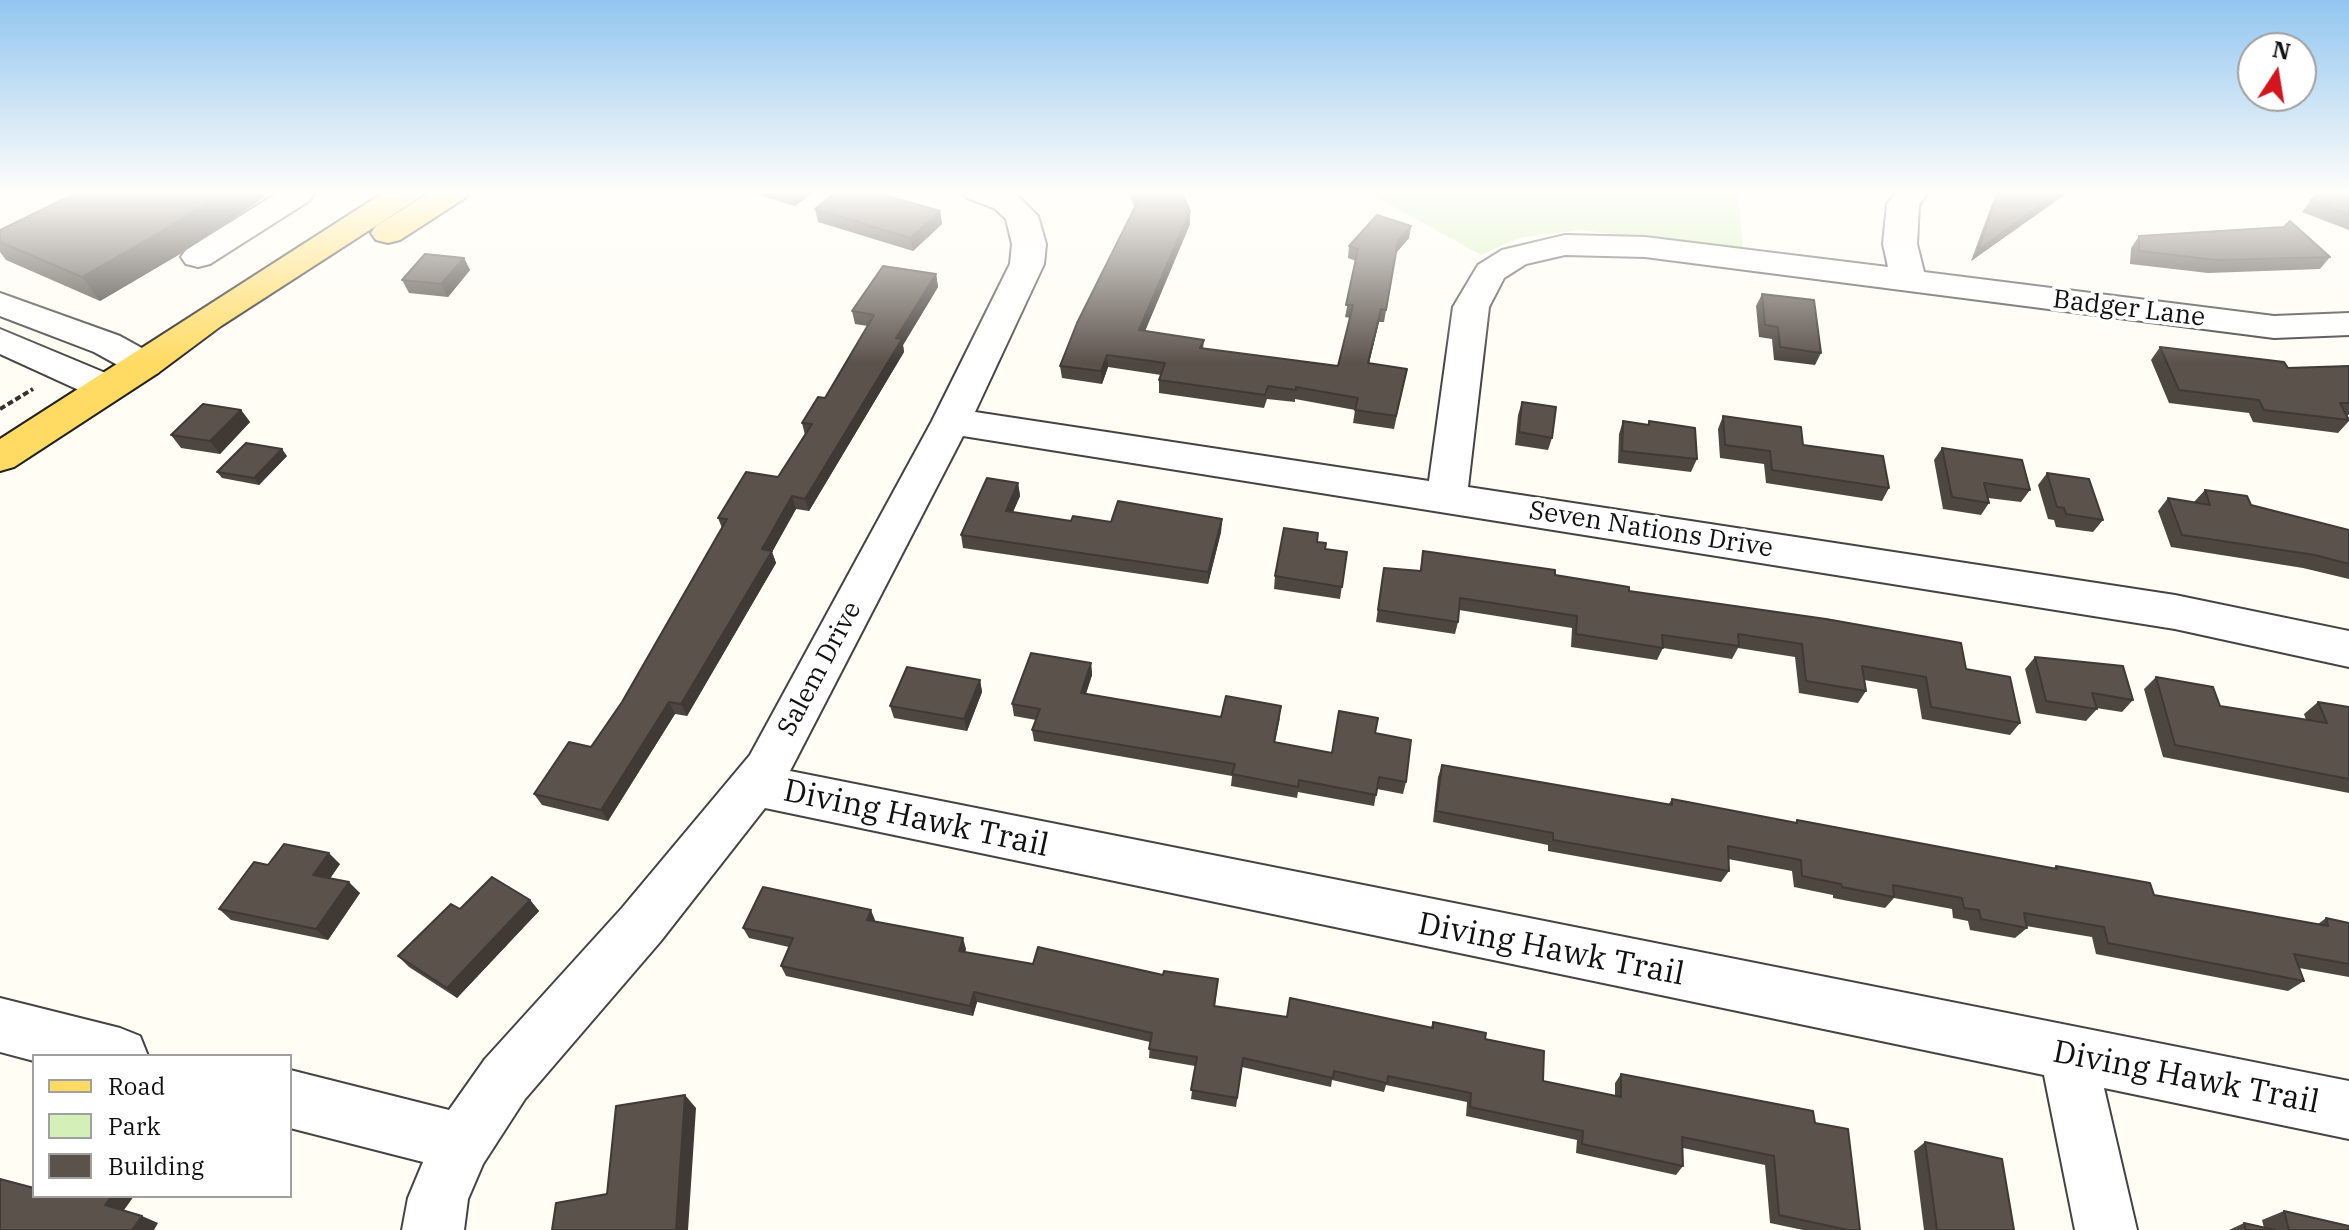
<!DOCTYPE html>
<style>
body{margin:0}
#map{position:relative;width:2349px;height:1230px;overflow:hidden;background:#fffdf4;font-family:"IBM Plex Serif",serif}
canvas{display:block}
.legend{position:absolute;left:32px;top:1054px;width:260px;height:144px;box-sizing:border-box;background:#fff;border:2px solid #a0a0a0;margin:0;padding:10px 14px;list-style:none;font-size:24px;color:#111}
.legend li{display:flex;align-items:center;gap:16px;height:40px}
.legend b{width:40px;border:2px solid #a0a0a0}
.north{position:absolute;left:2237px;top:32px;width:80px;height:80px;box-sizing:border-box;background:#fff;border:2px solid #a0a0a0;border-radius:50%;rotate:12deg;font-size:22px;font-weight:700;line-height:32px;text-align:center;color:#111}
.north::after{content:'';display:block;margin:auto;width:28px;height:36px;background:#d3161d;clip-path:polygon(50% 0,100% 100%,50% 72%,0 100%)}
</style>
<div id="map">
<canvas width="2349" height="1230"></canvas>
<ul class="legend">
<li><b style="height:10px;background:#ffdb64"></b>Road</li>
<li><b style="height:22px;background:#d4efb8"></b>Park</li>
<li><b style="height:22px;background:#5b524b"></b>Building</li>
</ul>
<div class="north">N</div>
</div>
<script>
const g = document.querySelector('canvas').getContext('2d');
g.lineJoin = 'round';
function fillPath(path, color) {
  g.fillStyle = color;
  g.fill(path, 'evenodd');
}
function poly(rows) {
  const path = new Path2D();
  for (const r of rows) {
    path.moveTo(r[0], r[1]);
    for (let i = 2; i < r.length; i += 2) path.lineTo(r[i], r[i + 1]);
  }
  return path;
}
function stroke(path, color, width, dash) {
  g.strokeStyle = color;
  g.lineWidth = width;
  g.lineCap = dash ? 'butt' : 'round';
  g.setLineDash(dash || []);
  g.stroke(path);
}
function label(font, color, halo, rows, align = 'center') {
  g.font = font + ' "IBM Plex Serif",serif';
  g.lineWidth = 8;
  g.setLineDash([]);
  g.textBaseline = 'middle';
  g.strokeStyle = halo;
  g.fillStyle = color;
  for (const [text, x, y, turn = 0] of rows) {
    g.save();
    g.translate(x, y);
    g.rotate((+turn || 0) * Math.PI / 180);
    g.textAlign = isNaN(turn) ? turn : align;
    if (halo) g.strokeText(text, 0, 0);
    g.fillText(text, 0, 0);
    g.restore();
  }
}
fillPath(poly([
 [1365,191,1738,191,1743,250,1581,230,1518,238,1481,255]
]), '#d4efb8');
const minor = poly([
 [274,191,312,191,314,194,309,201,210,264,198,267,186,264,181,257,186,250,276,194,274,191],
 [962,191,1007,191,1016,194,1038,216,1046,244,1044,264,975,412,1429,481,1453,307,1478,265,1502,250,1565,235,1645,237,1888,267,1883,244,1887,204,1897,191,1929,191,1919,205,1917,244,1924,272,2274,316,2349,313,2349,335,2274,338,1645,257,1565,255,1526,264,1504,278,1489,307,1468,487,2175,595,2349,631,2349,667,2175,629,963,436,790,771,2349,1081,2349,1139,2104,1088,2137,1230,2075,1230,2044,1075,765,808,660,942,525,1099,483,1164,468,1199,464,1230,402,1230,408,1198,423,1162,290,1128,290,1070,449,1110,485,1059,622,908,750,755,932,421,1010,264,1012,244,1006,219,994,208,967,198,962,191],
 [0,293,120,336,158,357,163,365,158,373,145,377,132,373,94,352,0,316,0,293],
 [0,329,120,379,126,388,120,397,107,400,94,397,0,354,0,329],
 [0,998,120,1028,140,1036,148,1056,34,1056,34,1061,0,1052,0,998]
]);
const major = poly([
 [386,191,424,191,419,198,221,326,158,373,14,467,0,471,0,439,386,191],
 [432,191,470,191,465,198,400,240,388,243,376,240,371,233,376,226,432,191]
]);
stroke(minor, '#444', 4);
stroke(major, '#222', 4);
stroke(poly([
 [0,409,33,389]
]), '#333', 4, [6, 3]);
fillPath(minor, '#fff');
fillPath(major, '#ffdb64');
fillPath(poly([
 [746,191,815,191,795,206],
 [1128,191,1181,191,1190,211,1190,224,1145,331,1204,340,1203,349,1338,366,1350,318,1345,317,1356,261,1348,258,1349,246,1411,226,1409,238,1396,253,1384,322,1379,322,1369,363,1407,369,1394,429,1353,423,1355,410,1295,399,1295,402,1267,399,1264,408,1159,393,1159,380,1161,375,1108,367,1102,384,1062,378,1060,366,1135,209],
 [2001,191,2070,191,1971,261,1992,204,1998,193],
 [2349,191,2349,230,2302,212,2311,200],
 [265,197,180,254,100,301,6,260,0,252,0,230],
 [815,209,940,211,942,224,913,251,818,222],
 [2139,236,2330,257,2320,269,2208,273,2130,264,2131,248],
 [464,258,470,270,448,297,409,293,402,280],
 [936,274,938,287,903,345,904,352,809,511,796,509,772,552,776,563,687,716,675,714,608,821,542,805,534,794,591,747,622,702,722,528,718,518,778,477,805,435,802,423,825,398,868,326,855,324,852,311],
 [1762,294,1821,353,1815,365,1774,360,1772,339,1759,337,1756,306],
 [2160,347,2288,368,2349,366,2349,415,2347,415,2349,421,2338,433,2253,422,2249,413,2169,403,2151,360],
 [1522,402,1552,438,1548,450,1515,445,1518,415],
 [241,410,250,422,220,454,181,448,171,435],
 [1723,416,1803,445,1889,488,1882,501,1766,483,1764,464,1720,458,1718,429],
 [1623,421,1648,425,1649,421,1697,459,1691,472,1618,463,1619,434],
 [1942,448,2030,490,2021,502,1988,498,1989,503,1981,515,1943,509,1934,460],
 [287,456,259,485,222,478,217,472],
 [2047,473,2103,520,2093,532,2056,527,2054,520,2048,519,2038,485],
 [1018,483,1020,496,1013,512,1071,521,1111,522,1222,519,1221,532,1208,584,963,548,961,535],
 [2205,490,2251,505,2349,530,2349,579,2303,568,2171,547,2158,511,2168,498,2194,502],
 [1318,533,1317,543,1325,549,1347,552,1340,599,1274,589,1275,576],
 [1423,551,1555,575,1629,591,1966,669,2020,723,2010,735,1922,719,1917,689,1864,680,1866,691,1858,703,1799,693,1795,657,1738,648,1732,659,1663,648,1657,660,1571,647,1572,628,1459,610,1458,622,1455,634,1376,622,1382,580,1420,570],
 [2035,657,2133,700,2122,712,2096,708,2097,709,2086,721,2036,713,2025,669],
 [1091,663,1092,675,1086,694,1221,717,1280,718,1275,742,1332,753,1375,733,1406,782,1403,794,1377,789,1374,806,1298,792,1297,798,1231,786,1232,776,1034,741,1032,730,1036,720,1014,716,1012,704],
 [2156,677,2220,706,2306,720,2304,714,2318,702,2349,707,2349,793,2163,757,2144,689],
 [980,680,982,692,967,731,894,718,890,706],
 [1442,765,1668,805,1672,799,1795,823,1797,820,2053,869,2056,866,2154,895,2318,924,2326,918,2349,923,2349,977,2299,968,2304,981,2288,991,2096,954,2092,937,2026,926,2027,928,2015,938,1970,930,1968,921,1953,918,1952,909,1894,898,1885,908,1833,898,1833,895,1794,887,1792,871,1728,859,1729,871,1721,882,1548,851,1548,845,1433,822,1438,777],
 [340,864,330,878,360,893,328,940,231,920,219,909,268,865],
 [530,900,539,911,457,998,409,967,398,956,460,909],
 [875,920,875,922,966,949,965,952,1033,964,1218,979,1215,1006,1287,1017,1431,1027,1433,1022,1485,1039,1543,1081,1615,1096,1615,1083,1621,1074,1815,1123,1860,1230,1803,1230,1770,1223,1765,1165,1683,1148,1683,1166,1676,1175,1576,1153,1577,1140,1466,1116,1467,1102,1386,1085,1384,1092,1332,1080,1331,1087,1242,1067,1236,1107,1191,1099,1195,1066,1149,1058,1150,1042,977,1002,973,1016,786,976,781,966,789,947,749,938,743,928],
 [1925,1142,2014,1230,1924,1230,1914,1151],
 [2284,1211,2349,1230,2229,1230,2244,1223,2264,1228,2262,1220]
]), '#4e4740');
fillPath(poly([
 [225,191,261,191,265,197,180,254,100,301,82,277],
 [796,191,815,191,795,206,792,194],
 [2060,191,2070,191,1971,261,1978,250],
 [940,211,942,224,913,251,910,238],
 [1190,211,1190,224,1140,343,1139,330],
 [1411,226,1409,238,1396,253,1384,322,1398,241],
 [464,258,470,270,448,297,441,284],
 [936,274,938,287,903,345,904,352,809,511,805,499,896,338],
 [1381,309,1379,322,1366,375,1368,363],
 [1107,355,1108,367,1102,384,1101,371],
 [241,410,250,422,220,454,210,441],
 [282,449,287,456,259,485,254,478],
 [1018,483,1020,496,1008,523,1006,511],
 [792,496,796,509,772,552,776,563,687,716,681,704,762,549],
 [1222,519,1221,532,1208,584,1208,572],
 [1091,663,1092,675,1082,705,1081,693],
 [980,680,982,692,967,731,964,719],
 [669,702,675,714,608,821,601,810],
 [329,853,340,864,325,886,313,875],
 [349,882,360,893,328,940,316,929],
 [530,900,539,911,457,998,447,988],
 [871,910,875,920,871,931,867,920],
 [963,938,966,949,962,961,959,951],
 [974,992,977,1002,973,1016,970,1006],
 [685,1095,696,1108,688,1230,676,1230],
 [112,1196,134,1196,122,1213,105,1205],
 [142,1216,158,1223,154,1230,132,1230]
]), '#403934');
const building = poly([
 [80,191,225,191,164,230,82,277,0,242,0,230,80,191],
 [782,191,796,191,792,194,782,191],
 [837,191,870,191,940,211,910,238,815,209,837,191],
 [1132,191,1181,191,1190,211,1139,330,1204,340,1200,348,1338,366,1353,305,1346,305,1358,249,1349,246,1377,215,1411,226,1398,241,1386,310,1381,309,1368,363,1407,369,1396,416,1355,410,1358,398,1296,387,1296,390,1268,386,1265,395,1159,380,1165,363,1107,355,1101,371,1060,366,1077,323,1137,203,1132,191],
 [2001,191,2060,191,1978,250,1998,193,2001,191],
 [2320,191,2349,191,2349,215,2311,200,2320,191],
 [2290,221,2330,257,2217,260,2139,251,2139,236,2284,227,2290,221],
 [425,254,464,258,441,284,402,280,425,254],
 [883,266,936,274,896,338,902,339,805,499,792,496,762,549,772,551,681,704,669,702,601,810,534,794,569,742,591,747,622,702,727,519,718,518,746,472,778,477,812,424,802,423,818,397,825,398,874,315,852,311,883,266],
 [1762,294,1814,300,1821,353,1780,347,1778,327,1765,325,1762,294],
 [2160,347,2284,362,2288,368,2349,366,2349,403,2340,403,2349,420,2264,410,2259,400,2179,390,2160,347],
 [1522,402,1556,407,1552,438,1519,432,1522,402],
 [203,404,241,410,210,441,171,435,203,404],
 [1723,416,1801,427,1803,445,1883,456,1889,488,1772,470,1770,451,1725,445,1723,416],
 [1623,421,1649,425,1649,421,1695,428,1697,459,1622,451,1623,421],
 [246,443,282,449,254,478,217,472,246,443],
 [1942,448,2022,460,2030,490,1984,483,1989,503,1952,497,1942,448],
 [2047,473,2089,479,2103,520,2066,514,2064,508,2057,507,2047,473],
 [987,478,1018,483,1006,511,1071,521,1073,516,1111,522,1118,501,1222,519,1208,572,961,535,987,478],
 [2205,490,2247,496,2251,505,2349,530,2349,564,2315,555,2182,535,2168,498,2210,505,2205,490],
 [1284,528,1318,533,1317,542,1326,543,1325,549,1347,552,1342,587,1275,576,1284,528],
 [1423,551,1555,570,1555,575,1629,587,1629,591,1826,619,1961,643,1966,669,2010,677,2020,723,1931,707,1926,677,1862,666,1866,691,1806,681,1802,644,1738,634,1739,646,1662,635,1663,648,1576,634,1577,616,1460,598,1458,622,1378,610,1384,568,1421,571,1423,551],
 [1031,653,1091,663,1081,693,1221,717,1226,696,1281,706,1274,742,1332,753,1339,711,1378,718,1375,733,1411,740,1406,782,1379,777,1376,795,1299,780,1298,787,1232,774,1235,764,1032,730,1040,709,1012,704,1031,653],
 [2035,657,2123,666,2133,700,2092,693,2097,709,2046,701,2035,657],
 [907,667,980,680,964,719,890,706,907,667],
 [2156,677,2213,687,2220,706,2327,723,2318,702,2349,707,2349,779,2175,745,2156,677],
 [1442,765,1672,805,1672,799,1797,823,1797,820,2057,869,2056,866,2150,883,2154,895,2328,926,2326,918,2349,923,2349,964,2294,954,2304,981,2108,943,2104,927,2024,913,2027,928,1981,919,1979,910,1964,908,1962,898,1893,885,1894,897,1842,887,1841,884,1802,876,1801,860,1728,846,1729,871,1553,840,1553,833,1436,811,1442,765],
 [284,844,329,853,313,875,349,882,316,929,219,909,254,862,268,865,284,844],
 [492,877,530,900,447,988,398,956,451,904,460,909,492,877],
 [763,887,871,910,867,920,963,938,959,951,1033,964,1038,947,1163,975,1164,971,1218,979,1214,1006,1287,1017,1290,998,1433,1028,1433,1022,1486,1033,1485,1039,1544,1051,1543,1081,1621,1097,1621,1074,1813,1111,1815,1123,1848,1129,1860,1230,1848,1230,1779,1215,1774,1156,1682,1137,1683,1166,1582,1144,1583,1131,1470,1107,1471,1093,1388,1076,1387,1083,1334,1071,1333,1078,1243,1058,1237,1098,1191,1090,1197,1057,1149,1049,1152,1033,974,992,970,1006,781,966,793,938,743,928,763,887],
 [685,1095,676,1230,552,1230,556,1203,607,1194,616,1106,685,1095],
 [1925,1142,2002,1159,2014,1230,1937,1230,1925,1142],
 [0,1179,34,1188,34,1196,112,1196,105,1205,142,1216,132,1230,0,1230,0,1179],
 [2284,1211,2349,1226,2349,1230,2289,1230,2284,1211],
 [2244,1223,2275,1230,2246,1230,2244,1223]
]);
fillPath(building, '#5b524b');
stroke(building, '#403934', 2);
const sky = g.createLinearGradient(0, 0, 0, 363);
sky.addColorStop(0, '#92c6f0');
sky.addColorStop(0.53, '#fffefa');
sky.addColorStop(1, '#fffefa00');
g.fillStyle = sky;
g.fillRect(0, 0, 2349, 363);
label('26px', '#111', '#fff', [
 ["Badger Lane",2129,309,7],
 ["Seven Nations Drive",1651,530,9],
 ["Salem Drive",820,669,-62]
]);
label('32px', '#111', '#fff', [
 ["Diving Hawk Trail",916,819,12],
 ["Diving Hawk Trail",1551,950,11],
 ["Diving Hawk Trail",2186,1078,11]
]);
</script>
